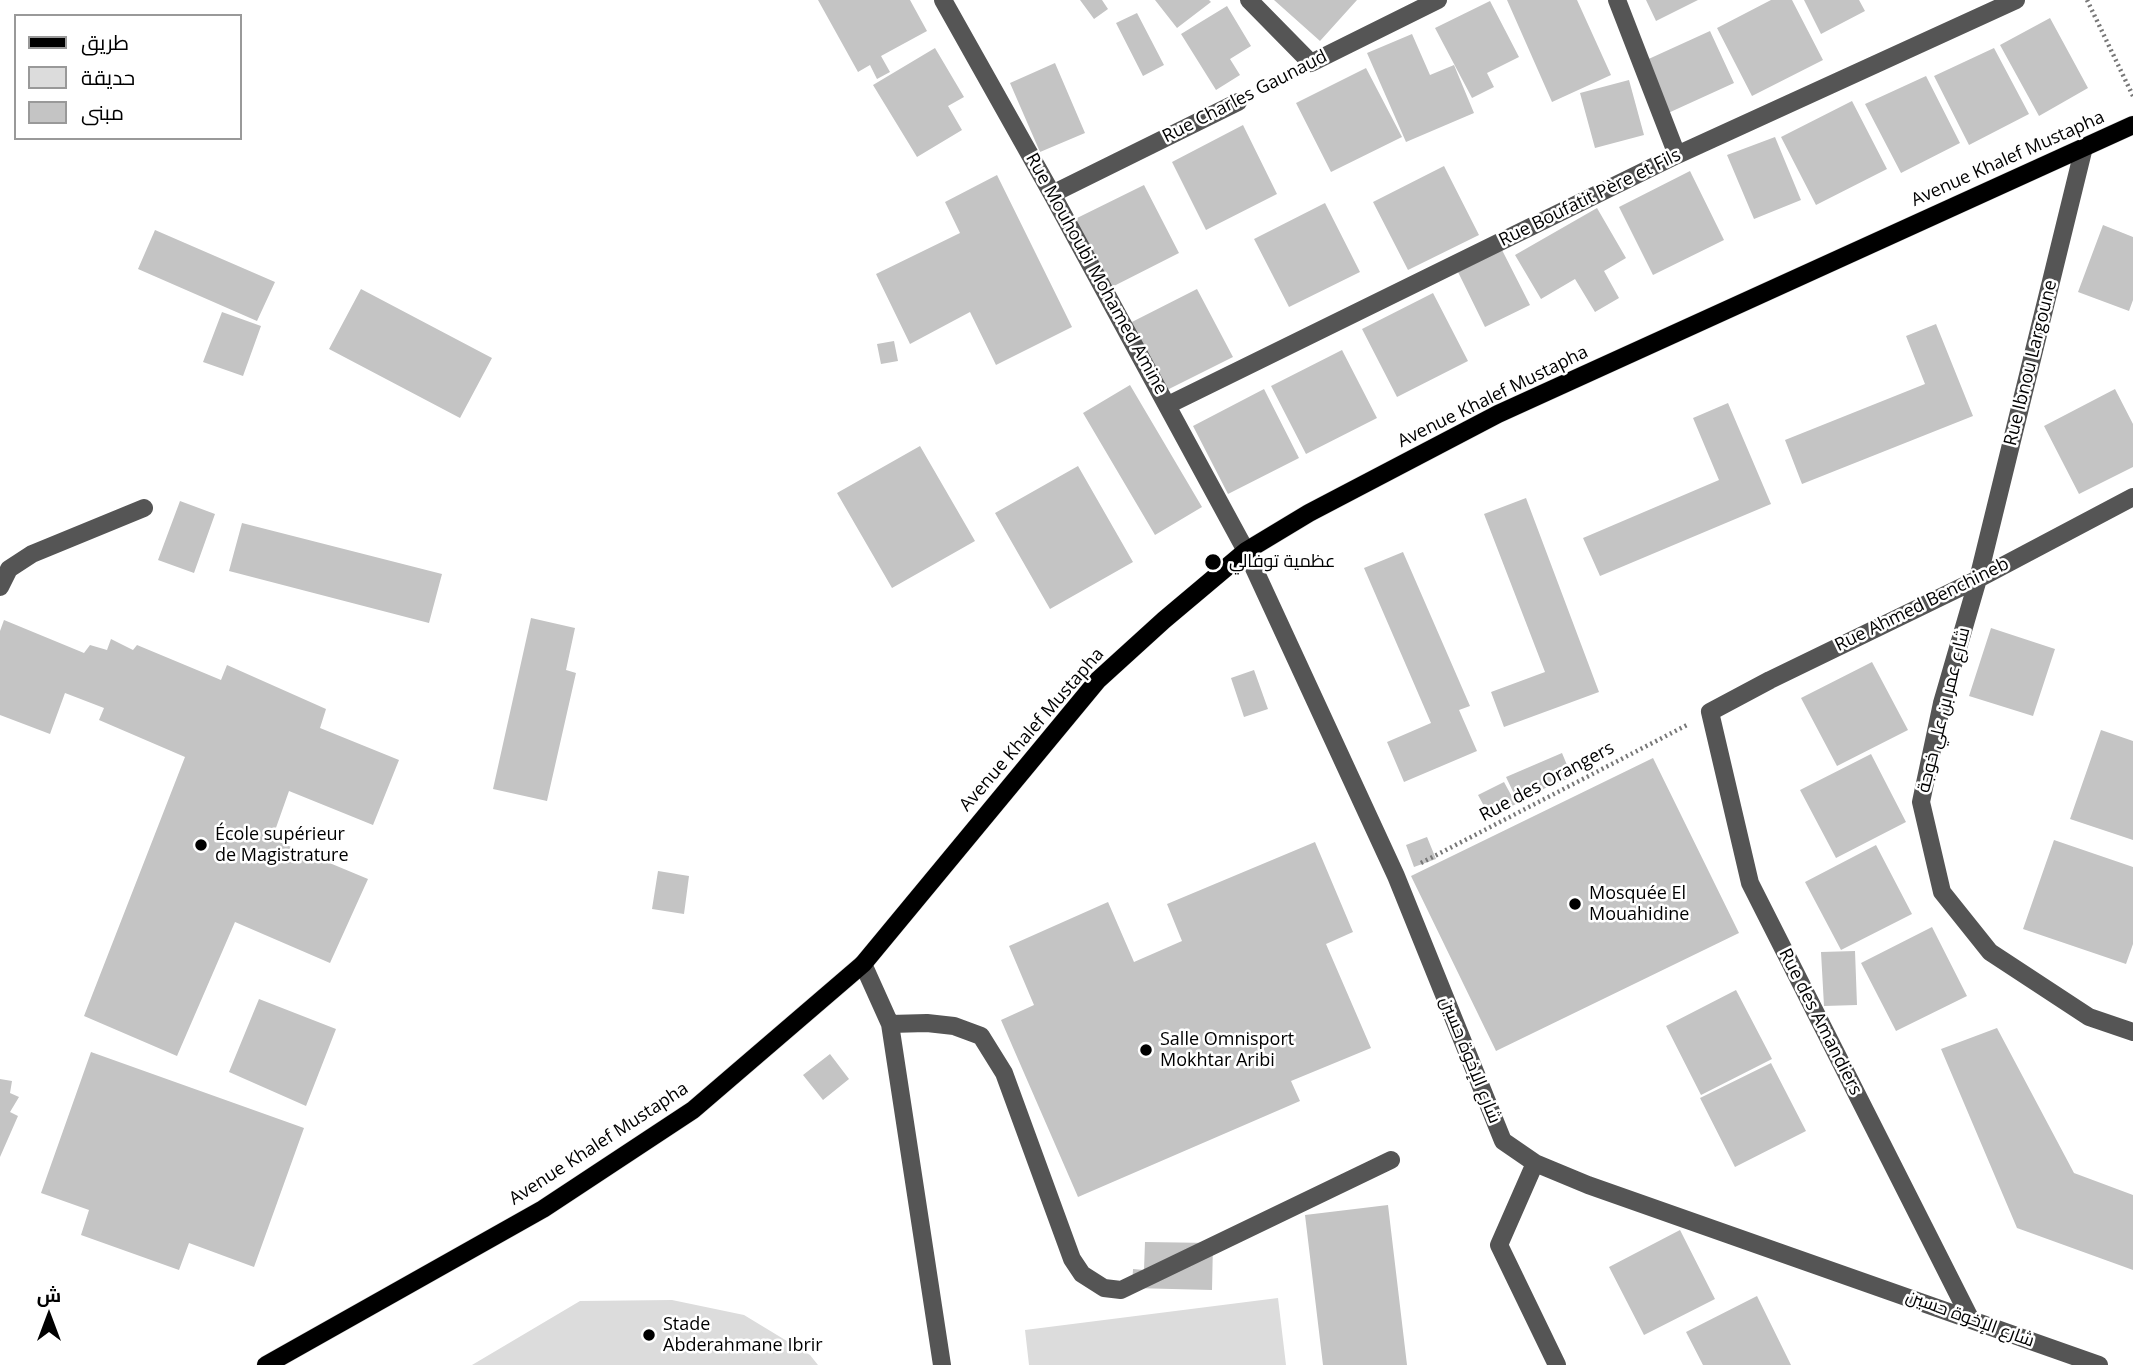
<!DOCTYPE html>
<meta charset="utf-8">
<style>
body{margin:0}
#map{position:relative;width:2133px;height:1365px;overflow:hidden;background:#fff;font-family:"Open Sans",Cairo,sans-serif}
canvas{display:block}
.legend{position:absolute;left:14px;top:14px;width:228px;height:126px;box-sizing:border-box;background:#fff;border:2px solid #999;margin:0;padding:9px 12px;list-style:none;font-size:21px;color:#000}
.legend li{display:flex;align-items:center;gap:14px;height:35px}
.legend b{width:35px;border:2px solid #999}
.north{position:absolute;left:14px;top:1281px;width:70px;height:70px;-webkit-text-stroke:5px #fff;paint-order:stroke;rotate:0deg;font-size:19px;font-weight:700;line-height:28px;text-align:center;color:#000}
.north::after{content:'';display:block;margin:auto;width:24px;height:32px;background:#000;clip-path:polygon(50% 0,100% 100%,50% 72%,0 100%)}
</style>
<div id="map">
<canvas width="2133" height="1365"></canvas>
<ul class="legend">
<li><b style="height:9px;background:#000"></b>طريق</li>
<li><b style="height:19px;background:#dcdcdc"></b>حديقة</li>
<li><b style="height:19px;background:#c4c4c4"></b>مبنى</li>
</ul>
<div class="north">ش</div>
</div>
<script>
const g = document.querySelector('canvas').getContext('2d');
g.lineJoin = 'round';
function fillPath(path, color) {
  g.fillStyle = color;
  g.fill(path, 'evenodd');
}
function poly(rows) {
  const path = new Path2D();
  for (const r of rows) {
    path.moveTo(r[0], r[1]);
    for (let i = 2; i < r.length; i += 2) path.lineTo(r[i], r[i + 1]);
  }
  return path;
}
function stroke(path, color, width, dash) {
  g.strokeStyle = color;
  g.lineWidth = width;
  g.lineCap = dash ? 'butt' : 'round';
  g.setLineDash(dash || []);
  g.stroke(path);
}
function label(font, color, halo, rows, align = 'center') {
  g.font = font + ' "Open Sans",Cairo,sans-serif';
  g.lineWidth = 5;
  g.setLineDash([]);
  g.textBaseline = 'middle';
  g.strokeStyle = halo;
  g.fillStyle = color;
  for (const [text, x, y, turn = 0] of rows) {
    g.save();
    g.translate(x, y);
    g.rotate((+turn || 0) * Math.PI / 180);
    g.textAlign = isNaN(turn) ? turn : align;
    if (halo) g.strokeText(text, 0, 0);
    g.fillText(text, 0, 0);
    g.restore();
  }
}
fillPath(poly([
 [1278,1298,1286,1365,1029,1365,1025,1330],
 [672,1300,744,1315,810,1355,818,1365,472,1365,580,1301]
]), '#dcdcdc');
fillPath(poly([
 [818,0,910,0,927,31,881,56,890,72,877,79,870,65,858,72],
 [1080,0,1102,0,1108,9,1094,19],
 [1155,0,1209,0,1211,2,1177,28],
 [1274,0,1357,0,1320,41],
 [1507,0,1577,0,1611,75,1552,102],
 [1646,0,1698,0,1656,21],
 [1771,0,1792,0,1823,60,1752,96,1717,28],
 [1804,0,1859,0,1865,11,1821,34],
 [1490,1,1519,57,1487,73,1494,87,1472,98,1435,28],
 [1227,6,1251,46,1230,59,1240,75,1216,90,1181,34],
 [1137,13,1164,65,1143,76,1116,23],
 [2050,18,2088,88,2039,116,2000,45],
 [1710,31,1734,83,1666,114,1642,62],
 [1412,34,1430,75,1454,65,1474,113,1406,142,1367,53],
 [935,48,964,97,948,106,962,130,917,157,873,85],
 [1994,48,2029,114,1969,145,1934,76],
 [1055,63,1085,133,1040,152,1010,83],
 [1366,68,1402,137,1331,172,1296,103],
 [1926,76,1960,143,1901,173,1865,104],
 [1629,80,1644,135,1595,148,1580,93],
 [1852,101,1887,169,1816,205,1781,137],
 [1243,125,1277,194,1206,230,1172,162],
 [1775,137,1801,200,1754,219,1727,155],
 [1444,166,1479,235,1408,270,1373,202],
 [1690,171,1724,240,1653,275,1619,207],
 [997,175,1072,327,996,365,970,312,910,344,876,274,960,233,945,202],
 [1144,185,1179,253,1108,289,1073,220],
 [1325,203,1360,272,1289,307,1254,239],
 [1597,208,1626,258,1604,271,1619,298,1595,312,1575,279,1541,299,1515,255],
 [2103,225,2133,237,2133,300,2129,311,2078,292],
 [155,230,275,282,257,321,138,269],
 [1502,250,1530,305,1485,327,1458,272],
 [361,289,492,358,460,418,329,349],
 [1197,289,1233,357,1161,393,1126,325],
 [1433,293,1468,361,1397,397,1362,329],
 [222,312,261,326,243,376,203,362],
 [1936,324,1973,416,1802,484,1785,440,1925,384,1906,336],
 [894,341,898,361,881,364,877,344],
 [1342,350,1377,418,1306,454,1271,386],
 [1130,385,1202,507,1155,535,1083,413],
 [1264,389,1299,458,1228,494,1193,426],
 [2115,389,2133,424,2133,467,2079,494,2044,426],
 [1728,403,1771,504,1600,576,1583,538,1719,480,1693,418],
 [920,446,975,541,892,588,837,493],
 [1078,466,1133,562,1050,609,995,513],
 [1526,498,1599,692,1504,727,1491,692,1545,672,1484,514],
 [180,501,215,514,194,573,158,560],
 [242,523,442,574,429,623,229,571],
 [1403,552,1470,706,1459,710,1477,751,1404,782,1387,742,1431,723,1364,568],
 [531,618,575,628,566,670,576,673,547,801,493,789],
 [4,620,84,653,90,645,107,650,111,639,133,650,137,645,221,680,227,665,326,709,320,728,399,760,373,825,289,791,272,839,368,879,330,963,235,922,177,1056,84,1016,185,757,99,720,104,708,65,693,50,734,0,715,0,631],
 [1991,628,2055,649,2033,716,1969,696],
 [1872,662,1908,730,1837,766,1801,698],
 [1254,670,1268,709,1244,717,1231,678],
 [2101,730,2133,741,2133,840,2070,819],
 [1562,753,1572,777,1517,800,1506,777],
 [1871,754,1906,822,1836,858,1800,790],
 [1653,758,1739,933,1496,1051,1411,876],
 [1504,782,1516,804,1490,817,1478,795],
 [1427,837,1436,859,1414,867,1406,845],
 [2054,840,2133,867,2133,944,2126,964,2023,929],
 [1315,842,1353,932,1326,944,1371,1048,1291,1081,1300,1101,1078,1197,1001,1020,1034,1005,1009,946,1108,902,1134,962,1182,941,1167,904],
 [1876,845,1912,914,1841,950,1805,882],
 [658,871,689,876,684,914,652,909],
 [1932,927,1967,996,1896,1031,1861,963],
 [1855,951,1857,1005,1824,1006,1821,952],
 [1736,990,1772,1059,1701,1095,1666,1026],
 [259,999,336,1029,306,1106,229,1072],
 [1997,1028,2074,1173,2133,1195,2133,1270,2017,1228,1941,1049],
 [91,1052,304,1128,254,1267,189,1243,179,1270,81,1235,89,1210,41,1193],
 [830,1054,849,1079,823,1100,803,1075],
 [1771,1063,1806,1131,1735,1167,1700,1098],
 [0,1079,12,1081,10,1093,19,1097,10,1112,18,1116,0,1157],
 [1388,1205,1407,1365,1323,1365,1305,1215],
 [1680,1230,1715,1299,1644,1335,1609,1267],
 [1145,1242,1213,1243,1212,1290,1132,1288,1133,1269,1144,1270],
 [1757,1296,1791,1365,1703,1365,1686,1332]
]), '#c4c4c4');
const major = poly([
 [266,1365,543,1209,693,1110,863,964,1098,680,1164,620,1246,551,1309,513,1498,414,2133,125]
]);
stroke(major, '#dbdbdb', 19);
stroke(poly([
 [2087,0,2133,96],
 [1262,89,1286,77],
 [1421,863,1687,725]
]), '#777', 4.5, [2, 3.5]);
stroke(poly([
 [943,0,1052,194,1246,551,1396,876,1503,1141,1535,1163,1588,1185,2099,1365],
 [1249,0,1311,63,1438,0],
 [1617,0,1677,155],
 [2084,147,1978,579,1942,703,1921,802,1942,892,1990,952,2089,1017,2133,1032],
 [1052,194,1238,102],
 [1168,405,1677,155,2016,0],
 [0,587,9,569,32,554,144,508],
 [863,964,890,1024,942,1365],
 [890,1024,927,1023,954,1026,981,1036,1004,1073,1072,1259,1082,1274,1104,1288,1121,1290,1391,1160],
 [1535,1163,1499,1245,1557,1365],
 [1970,1318,1750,883,1710,712,1770,680,1978,579,2133,497]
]), '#555', 18);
stroke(major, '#000', 18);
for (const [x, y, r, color] of [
 [1213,562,9,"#000"],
 [201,845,7,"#000"],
 [1575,904,7,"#000"],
 [1146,1050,7,"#000"],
 [649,1335,7,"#000"]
]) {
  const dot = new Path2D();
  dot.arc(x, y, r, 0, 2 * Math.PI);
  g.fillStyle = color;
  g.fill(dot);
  stroke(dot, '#fff', 2.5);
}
label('18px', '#000', '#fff', [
 ["Rue Charles Gaunaud",1245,97,-27],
 ["Avenue Khalef Mustapha",2008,159,-24],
 ["Rue Boufatit Père et Fils",1590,198,-26],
 ["Rue Mouhoubi Mohamed Amine",1096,274,61],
 ["Rue Ibnou Largoune",2031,363,-76],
 ["Avenue Khalef Mustapha",1493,397,-26],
 ["Rue Ahmed Benchineb",1922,605,-26],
 ["شارع عمر بن علي خوجة",1944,710,-76],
 ["Avenue Khalef Mustapha",1032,730,-49],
 ["Rue des Orangers",1547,782,-28],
 ["Rue des Amandiers",1820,1022,63],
 ["شارع الإخوة حسين",1470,1060,68],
 ["Avenue Khalef Mustapha",599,1144,-33],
 ["شارع الإخوة حسين",1970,1319,20]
]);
label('18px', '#000', '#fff', [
 ["عظمية توفالي",1229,562],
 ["École supérieur",215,835],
 ["de Magistrature",215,856],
 ["Mosquée El",1589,894],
 ["Mouahidine",1589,915],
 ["Salle Omnisport",1160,1040],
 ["Mokhtar Aribi",1160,1061],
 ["Stade",663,1325],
 ["Abderahmane Ibrir",663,1346]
], 'left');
</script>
